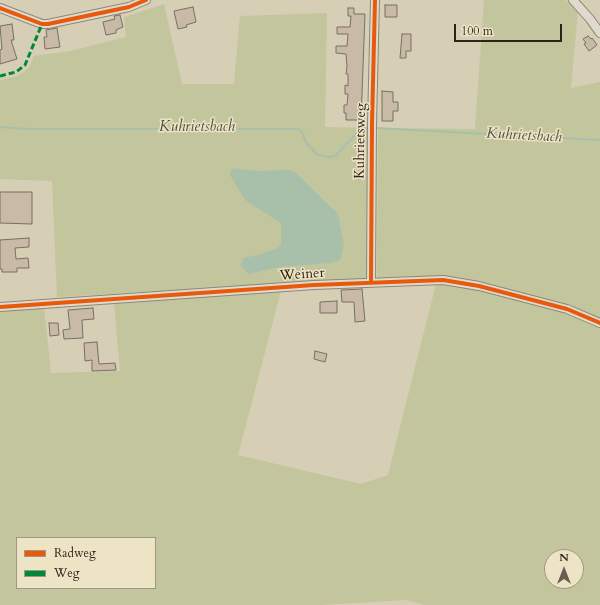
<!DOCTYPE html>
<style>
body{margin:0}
#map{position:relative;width:600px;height:605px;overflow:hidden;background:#d6ceb5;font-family:Cardo,serif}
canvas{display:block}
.legend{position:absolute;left:16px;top:537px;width:140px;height:52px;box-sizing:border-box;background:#ede4c6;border:1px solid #a19681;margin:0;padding:5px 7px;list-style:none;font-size:12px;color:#302119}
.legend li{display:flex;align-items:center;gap:8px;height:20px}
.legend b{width:20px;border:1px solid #a19681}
.north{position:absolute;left:544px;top:549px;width:40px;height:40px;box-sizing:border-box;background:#ede4c6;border:1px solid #a19681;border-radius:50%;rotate:0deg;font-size:11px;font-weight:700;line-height:16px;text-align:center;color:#302119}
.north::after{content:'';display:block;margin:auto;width:14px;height:18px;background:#6a5e50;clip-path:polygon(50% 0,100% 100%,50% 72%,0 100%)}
.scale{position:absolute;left:454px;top:24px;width:108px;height:18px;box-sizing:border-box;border:2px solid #302119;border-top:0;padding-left:5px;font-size:12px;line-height:14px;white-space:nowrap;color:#302119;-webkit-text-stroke:3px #ede4c6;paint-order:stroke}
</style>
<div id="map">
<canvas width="600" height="605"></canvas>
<ul class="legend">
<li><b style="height:5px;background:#e8590c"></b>Radweg</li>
<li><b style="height:5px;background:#00873e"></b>Weg</li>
</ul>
<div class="north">N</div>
<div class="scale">100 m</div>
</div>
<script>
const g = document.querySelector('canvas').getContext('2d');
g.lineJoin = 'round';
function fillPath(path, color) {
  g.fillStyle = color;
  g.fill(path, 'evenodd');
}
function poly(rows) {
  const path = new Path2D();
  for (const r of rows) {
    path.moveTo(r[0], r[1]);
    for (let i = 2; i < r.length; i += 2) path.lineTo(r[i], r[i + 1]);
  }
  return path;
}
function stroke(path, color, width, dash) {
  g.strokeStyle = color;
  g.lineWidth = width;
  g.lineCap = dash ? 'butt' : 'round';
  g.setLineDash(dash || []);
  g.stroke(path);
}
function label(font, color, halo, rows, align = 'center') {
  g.font = font + ' Cardo,serif';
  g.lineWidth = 3;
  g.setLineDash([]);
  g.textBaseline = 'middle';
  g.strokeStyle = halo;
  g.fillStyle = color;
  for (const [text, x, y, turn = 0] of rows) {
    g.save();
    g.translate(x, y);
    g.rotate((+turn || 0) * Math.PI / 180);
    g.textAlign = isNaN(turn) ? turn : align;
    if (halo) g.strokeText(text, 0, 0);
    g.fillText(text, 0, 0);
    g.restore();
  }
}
fillPath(poly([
 [484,0,565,0,571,3,578,11,571,88,600,82,600,320,444,277,377,278,378,128,475,129],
 [164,4,182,84,234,84,240,16,327,13,325,127,370,128,369,279,57,297,52,181,0,179,0,80,18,76,29,68,34,56,70,51,126,37,124,17],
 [436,284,476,290,565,312,600,328,600,605,425,605,406,600,321,605,0,605,0,311,44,307,51,373,120,371,114,303,281,291,238,455,361,484,388,475],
 [17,538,155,538,155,588,17,588],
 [552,557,576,557,576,581,552,581]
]), '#c3c59c');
fillPath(poly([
 [232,168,257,171,289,170,296,173,338,214,344,245,340,260,331,263,279,267,249,274,240,266,244,258,257,255,276,249,281,245,281,223,245,200,230,175]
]), '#a8bfaa');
stroke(poly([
 [0,127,27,129,297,129,301,130,307,144,318,155,331,157,335,156,362,128,368,128],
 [375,128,600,140]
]), '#a8bfaa', 2);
const building = poly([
 [385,5,397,5,397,17,385,17,385,5],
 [193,7,196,22,186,25,187,27,178,29,174,11,193,7],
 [348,8,354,8,354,14,365,14,361,120,346,120,346,113,344,113,344,105,347,105,348,94,345,94,345,85,348,86,348,74,346,74,347,66,346,54,336,53,336,46,347,46,348,34,337,34,337,27,350,27,351,16,348,16,348,8],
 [120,15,123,27,116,30,116,33,106,35,103,22,115,19,114,16,120,15],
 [12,24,14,40,11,40,17,59,0,64,0,50,2,49,0,26,12,24],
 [57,28,60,47,45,49,44,37,47,37,46,30,57,28],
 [402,34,411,34,411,51,406,51,406,58,400,58,402,34],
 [588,36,591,39,592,38,597,45,589,51,584,44,586,43,583,39,588,36],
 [382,91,393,92,393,102,398,102,398,111,393,111,393,121,382,121,382,91],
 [0,192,32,192,32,224,0,223,0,192],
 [29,238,29,247,15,248,16,259,28,258,29,268,17,268,17,272,2,272,2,269,0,269,0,240,29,238],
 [362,289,365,321,355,322,354,302,342,302,341,290,362,289],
 [337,301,337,313,320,313,320,302,337,301],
 [93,308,94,319,82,320,83,338,64,339,63,330,70,329,68,310,93,308],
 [49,323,58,323,59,335,50,336,49,323],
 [97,342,99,364,115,363,116,370,92,371,92,360,85,361,84,343,97,342],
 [315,351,327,354,325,362,314,359,315,351]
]);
fillPath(building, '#c9b9a7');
stroke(building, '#777063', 1);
const street = poly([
 [573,0,590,19,600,33],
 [0,8,42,24,48,24,129,7,146,0],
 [371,282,372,124,375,0],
 [0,307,314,285,443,280,479,286,567,309,600,323]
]);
stroke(street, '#8d8778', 10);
stroke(street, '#dedbce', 8);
stroke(poly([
 [0,76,16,72,25,65,42,24]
]), '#00873e', 3, [6, 3]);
stroke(poly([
 [0,8,42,24,48,24,129,7,146,0],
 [371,282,372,124,375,0],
 [0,307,314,285,443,280,479,286,567,309,600,323]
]), '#e8590c', 4);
label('14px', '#302119', '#ede4c6', [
 ["Kuhrietsweg",361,141,-89],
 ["Weiner",302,275,-4]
]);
label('italic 15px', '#4e4f43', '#ede4c6', [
 ["Kuhrietsbach",197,128],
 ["Kuhrietsbach",524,136,3]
]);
</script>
